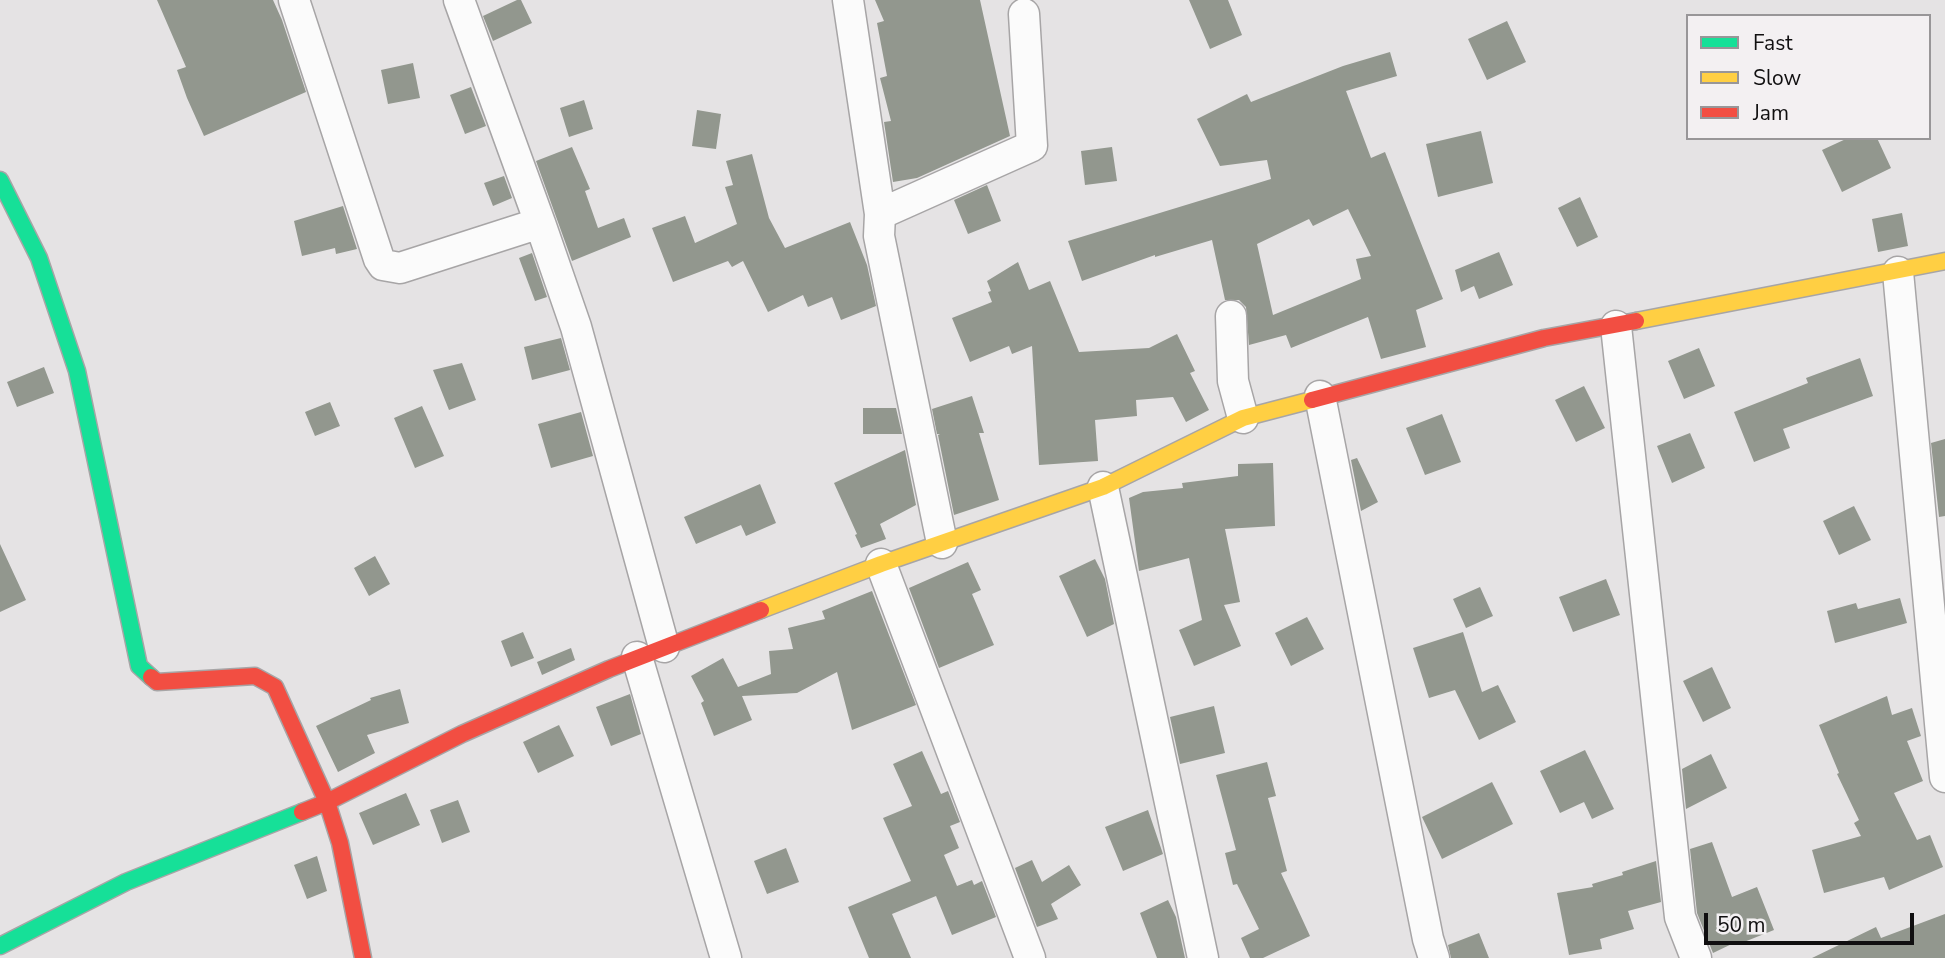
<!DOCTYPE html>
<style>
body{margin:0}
#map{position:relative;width:1945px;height:958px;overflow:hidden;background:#e5e3e4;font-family:"Nunito Sans",sans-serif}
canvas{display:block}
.legend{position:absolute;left:1686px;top:14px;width:245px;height:126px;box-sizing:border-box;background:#f3f0f2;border:2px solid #989698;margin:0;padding:9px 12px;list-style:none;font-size:21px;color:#100f10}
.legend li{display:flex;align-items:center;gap:14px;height:35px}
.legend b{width:35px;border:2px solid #989698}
.scale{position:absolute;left:1704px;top:913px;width:210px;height:32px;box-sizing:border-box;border:4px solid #100f10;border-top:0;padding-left:9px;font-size:21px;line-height:24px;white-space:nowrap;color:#100f10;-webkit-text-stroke:5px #f3f0f2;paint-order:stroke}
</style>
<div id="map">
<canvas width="1945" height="958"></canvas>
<ul class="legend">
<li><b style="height:9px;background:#16e098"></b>Fast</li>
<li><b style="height:9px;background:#ffcf43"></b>Slow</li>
<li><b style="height:9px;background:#f24e42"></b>Jam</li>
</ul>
<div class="scale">50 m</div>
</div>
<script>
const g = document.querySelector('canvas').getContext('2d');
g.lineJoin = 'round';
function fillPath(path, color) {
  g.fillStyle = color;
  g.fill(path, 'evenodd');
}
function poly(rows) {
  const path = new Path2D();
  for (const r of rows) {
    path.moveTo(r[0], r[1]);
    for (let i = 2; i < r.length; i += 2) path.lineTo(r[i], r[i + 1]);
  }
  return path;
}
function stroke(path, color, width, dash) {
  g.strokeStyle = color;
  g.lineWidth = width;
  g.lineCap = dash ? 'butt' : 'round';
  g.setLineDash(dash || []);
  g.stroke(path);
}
fillPath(poly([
 [157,0,273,0,282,20,306,92,204,136,187,98,177,70,186,67],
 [517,0,521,0,532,23,493,41,483,16],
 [875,0,980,0,1010,136,917,178,893,182,884,122,891,121,880,78,887,76,877,23,884,21],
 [1189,0,1228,0,1242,35,1210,49],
 [1507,21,1526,62,1487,80,1468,39],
 [1390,52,1397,76,1346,91,1371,158,1385,152,1443,299,1416,310,1426,347,1381,359,1368,317,1291,348,1286,335,1249,345,1246,307,1239,300,1225,300,1212,240,1155,257,1155,255,1082,281,1068,241,1271,179,1267,160,1220,166,1197,119,1247,94,1251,102,1343,66],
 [1348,209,1371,256,1356,259,1361,279,1273,315,1257,244,1309,219,1313,226],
 [413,63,420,98,388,104,381,70],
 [471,87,486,126,465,134,450,95],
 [584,100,593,129,569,137,560,108],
 [697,110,721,114,716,149,692,146],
 [1481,131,1493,183,1438,197,1426,144],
 [1848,138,1877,138,1891,168,1842,192,1822,150],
 [572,147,590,189,585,191,598,228,624,218,631,237,572,261,536,161],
 [1112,147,1117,181,1085,185,1081,151],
 [752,154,769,218,785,248,850,222,867,265,876,306,841,320,832,297,808,307,803,295,768,312,743,261,732,267,728,261,673,282,652,228,685,216,695,243,737,224,725,187,733,185,726,161],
 [504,176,512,198,493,206,484,183],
 [987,185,1001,221,968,234,954,200],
 [1580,197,1598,237,1577,247,1558,208],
 [343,206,357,249,336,254,335,248,302,256,294,221],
 [1902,213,1908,246,1878,252,1872,219],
 [1499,252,1513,285,1479,299,1474,286,1461,292,1455,270],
 [532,253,547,297,535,301,519,258],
 [1018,262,1029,290,1050,281,1079,352,1149,348,1177,334,1195,371,1190,373,1209,410,1186,422,1173,397,1136,400,1137,416,1095,420,1098,461,1039,465,1032,346,1012,354,1009,346,970,362,952,318,992,302,988,292,991,291,987,281],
 [561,338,570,370,532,380,524,347],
 [1699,348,1715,386,1684,399,1668,361],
 [1860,358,1873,396,1783,429,1790,448,1754,462,1734,412,1808,383,1806,378],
 [462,363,476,400,449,410,433,370],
 [44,367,54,393,17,407,7,382],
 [1584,386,1605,428,1576,442,1555,400],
 [972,396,984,433,979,433,999,500,954,515,938,435,940,434,937,434,932,409],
 [330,402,340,426,315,436,305,412],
 [422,406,444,456,415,468,394,418],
 [863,408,896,408,902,434,863,434],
 [581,412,593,456,551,468,538,424],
 [1442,414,1461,462,1425,475,1406,428],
 [1690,433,1705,468,1672,483,1657,446],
 [1945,439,1945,516,1939,517,1931,443],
 [905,450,916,505,880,524,886,539,861,548,855,535,857,534,834,483],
 [1357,458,1378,502,1361,511,1351,460],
 [1273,463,1275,526,1225,529,1240,602,1224,605,1241,646,1194,666,1179,630,1202,620,1189,558,1139,571,1129,498,1143,492,1183,488,1182,483,1238,476,1238,464],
 [760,484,776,523,746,536,741,525,696,544,684,517],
 [1854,506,1871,540,1839,555,1823,521],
 [0,544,26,600,0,612],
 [375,556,390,584,369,596,354,568],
 [1095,559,1105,579,1114,624,1087,637,1059,576],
 [968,562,981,590,972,594,994,645,939,668,909,588],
 [1606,579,1620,615,1573,632,1559,597],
 [1480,587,1493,616,1466,628,1453,599],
 [872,591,916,705,852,730,837,672,797,693,742,696,752,720,714,736,701,703,704,701,691,676,723,658,738,687,771,674,769,651,793,649,788,628,825,619,822,611],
 [1900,598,1907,623,1835,643,1827,611,1856,603,1858,609],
 [1307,617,1324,649,1291,666,1275,633],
 [523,632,534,658,511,667,501,641],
 [1463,632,1482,692,1498,685,1516,722,1479,740,1455,690,1429,698,1413,648],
 [571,648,575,660,542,675,537,662],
 [1712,667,1731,708,1703,722,1683,681],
 [400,689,409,723,367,735,375,753,338,772,316,726,371,700,370,698],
 [630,694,641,734,611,746,596,707],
 [1887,696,1892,715,1912,708,1921,736,1907,741,1923,781,1894,793,1917,840,1930,835,1943,867,1889,890,1884,877,1824,893,1812,850,1861,836,1854,823,1859,820,1837,774,1839,773,1819,725],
 [1214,706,1225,753,1180,764,1170,717],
 [559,725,574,756,538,773,523,742],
 [1585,750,1614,809,1592,819,1584,802,1560,813,1540,771],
 [922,751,941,794,948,791,960,822,950,826,959,848,944,855,957,886,972,880,974,885,982,881,996,917,952,935,936,896,892,914,911,958,869,958,848,907,911,881,883,818,912,806,893,764],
 [1711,754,1727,788,1686,809,1682,769],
 [1267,762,1276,796,1268,798,1287,871,1281,873,1310,936,1263,958,1250,958,1241,938,1259,929,1237,884,1233,885,1225,853,1236,850,1216,775],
 [1492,782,1513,824,1442,859,1422,817],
 [406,793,420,825,373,845,359,813],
 [458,800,470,832,442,843,430,810],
 [1148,810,1163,854,1123,871,1105,827],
 [1712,842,1732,897,1757,887,1774,930,1739,944,1738,941,1713,953,1697,913,1690,849],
 [786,848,799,882,767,894,754,861],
 [317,856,327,891,307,899,294,865],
 [1032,860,1042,882,1069,865,1081,885,1051,904,1058,919,1037,927,1015,868],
 [1656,861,1661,902,1628,911,1634,929,1600,939,1602,949,1569,955,1557,893,1593,887,1592,884,1623,875,1622,872],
 [1168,900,1176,917,1185,958,1157,958,1140,913],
 [1945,914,1945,958,1812,958,1876,927,1881,938],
 [1479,933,1489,958,1451,958,1448,945]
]), '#92978e');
const street = poly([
 [294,0,379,259,383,265,400,268,540,223,576,327,664,647],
 [459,0,540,223],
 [848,0,880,214,879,236,942,543],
 [880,214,1032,146,1024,14],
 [1898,272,1945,777],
 [1231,316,1233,381,1243,418],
 [1616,326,1680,917,1696,958],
 [1320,396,1428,939,1434,958],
 [1103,487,1203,958],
 [881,564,1030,958],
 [637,657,726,958]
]);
const fast = poly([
 [0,180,39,258,77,371,139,666,151,677],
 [0,946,126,882,302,812]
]);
const slow = poly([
 [1636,321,1945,261],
 [761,610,881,564,1103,487,1243,418,1312,400]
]);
const jam = poly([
 [1312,400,1544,338,1636,321],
 [151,677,157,682,255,676,275,687,327,802,340,843,363,958],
 [302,812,327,802,462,734,609,669,761,610]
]);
stroke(street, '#a7a5a6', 33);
stroke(fast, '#a7a5a6', 19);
stroke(slow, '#a7a5a6', 19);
stroke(jam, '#a7a5a6', 19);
stroke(street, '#fbfbfb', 30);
stroke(fast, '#16e098', 16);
stroke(slow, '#ffcf43', 16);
stroke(jam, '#f24e42', 16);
</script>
